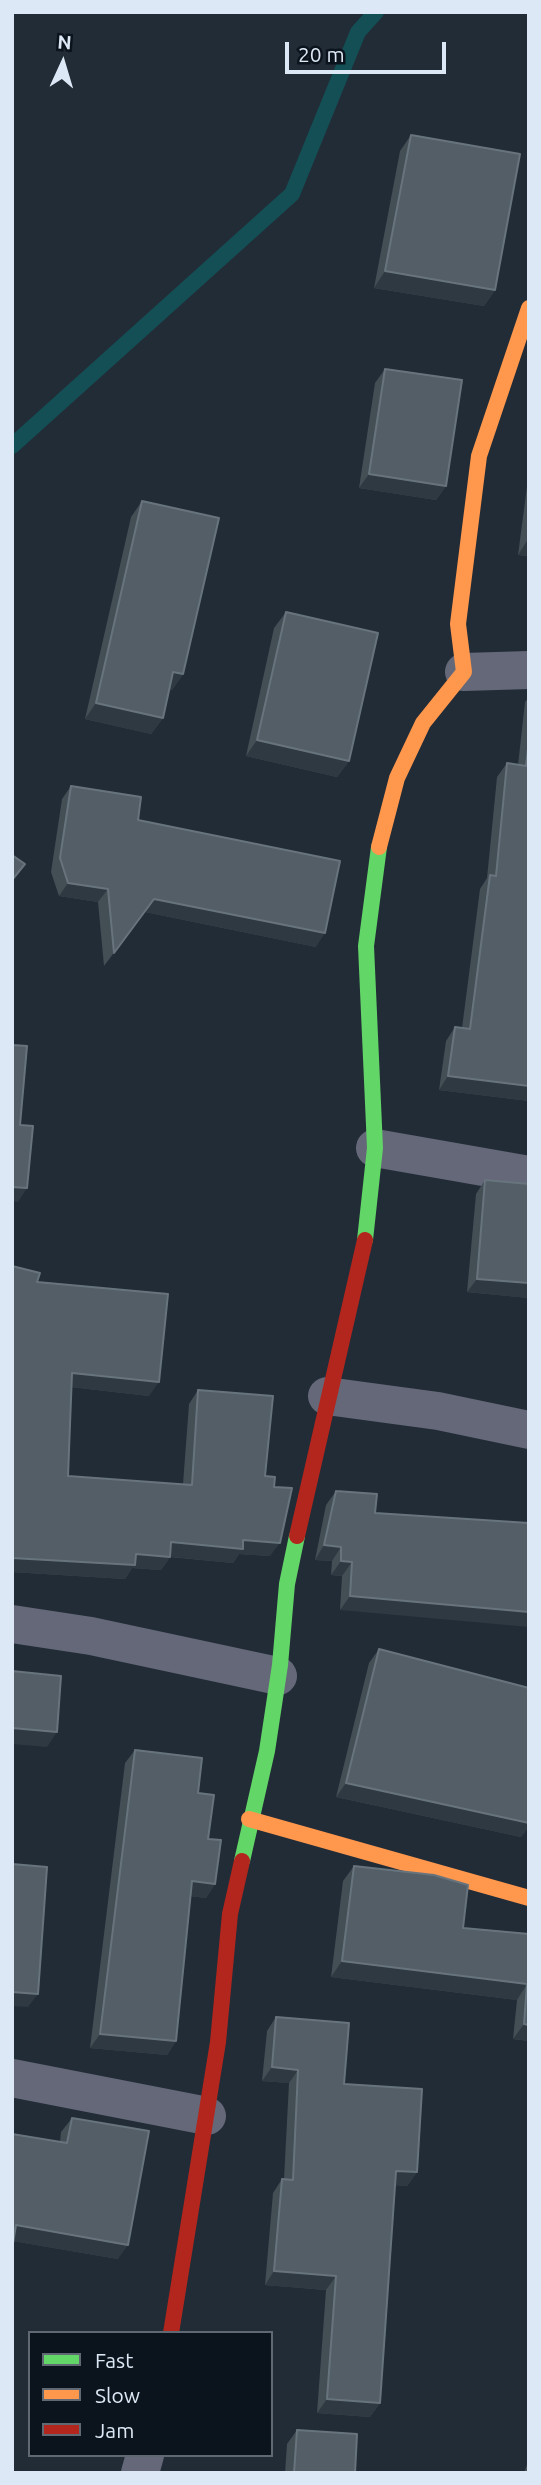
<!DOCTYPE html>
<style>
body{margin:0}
#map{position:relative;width:541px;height:2485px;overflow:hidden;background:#222c37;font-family:Ubuntu,sans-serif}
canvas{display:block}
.frame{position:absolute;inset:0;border:14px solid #dce8f5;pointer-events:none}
.legend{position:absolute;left:28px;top:2331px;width:245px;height:126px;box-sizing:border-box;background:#0b131c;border:2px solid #5f6873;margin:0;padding:9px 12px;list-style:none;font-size:21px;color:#dce8f5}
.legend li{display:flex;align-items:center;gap:14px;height:35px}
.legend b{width:35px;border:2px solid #5f6873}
.north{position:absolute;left:28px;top:28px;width:70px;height:70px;-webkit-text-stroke:5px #0b131c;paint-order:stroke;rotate:4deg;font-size:19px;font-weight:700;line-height:28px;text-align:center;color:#dce8f5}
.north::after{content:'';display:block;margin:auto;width:24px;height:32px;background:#dce8f5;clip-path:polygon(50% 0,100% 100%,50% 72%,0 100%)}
.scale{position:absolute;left:285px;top:42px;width:161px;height:32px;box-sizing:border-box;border:4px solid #dce8f5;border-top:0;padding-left:9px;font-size:21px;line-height:24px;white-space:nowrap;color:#dce8f5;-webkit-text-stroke:5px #0b131c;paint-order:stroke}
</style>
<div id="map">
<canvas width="541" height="2485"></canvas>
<div class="frame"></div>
<ul class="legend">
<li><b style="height:9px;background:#63d668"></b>Fast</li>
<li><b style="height:9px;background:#ff974d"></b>Slow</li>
<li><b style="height:9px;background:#b3261e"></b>Jam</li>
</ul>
<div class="north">N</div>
<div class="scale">20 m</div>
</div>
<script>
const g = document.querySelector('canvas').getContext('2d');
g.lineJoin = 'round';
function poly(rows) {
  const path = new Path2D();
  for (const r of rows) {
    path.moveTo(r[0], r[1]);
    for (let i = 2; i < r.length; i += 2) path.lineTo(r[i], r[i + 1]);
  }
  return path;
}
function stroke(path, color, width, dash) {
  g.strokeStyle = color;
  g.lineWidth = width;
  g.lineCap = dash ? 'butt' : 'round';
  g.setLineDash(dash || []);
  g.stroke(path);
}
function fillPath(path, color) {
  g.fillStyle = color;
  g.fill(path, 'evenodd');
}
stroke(poly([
 [12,446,292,194,358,32,376,12]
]), '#134f55', 16);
stroke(poly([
 [464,672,529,670],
 [375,1148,529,1175],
 [327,1396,438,1411,529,1430],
 [12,1624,91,1636,278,1676],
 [12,2078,207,2116],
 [140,2473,145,2455]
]), '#656878', 38);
stroke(poly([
 [365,1240,375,1148,366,946,379,847],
 [242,1861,267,1751,280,1665,287,1584,297,1536]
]), '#63d668', 16);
stroke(poly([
 [379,847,397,778,423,723,464,672,458,624,479,456,529,308],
 [249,1819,529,1898]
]), '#ff974d', 16);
stroke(poly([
 [297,1536,365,1240],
 [171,2333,218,2042,230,1914,242,1861]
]), '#b3261e', 16);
fillPath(poly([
 [411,135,495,290,484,306,374,288,400,151],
 [385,369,446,486,436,500,359,488,375,383],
 [529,471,529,556,518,555],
 [142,501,183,674,172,690,169,690,163,718,151,734,85,719,131,517],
 [286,612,349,761,337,777,246,756,274,628],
 [529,697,529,1101,439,1090,446,1041,455,1027,462,1028,480,889,487,878,497,777,507,763,518,765,525,702],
 [71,786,316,947,145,912,104,966,98,902,59,896,51,872,62,799],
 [485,1180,529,1298,467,1292,476,1194],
 [12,1266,37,1282,149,1396,71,1387,68,1476,183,1484,189,1404,198,1390,265,1476,270,1556,239,1554,233,1563,170,1557,161,1570,132,1568,125,1579,12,1572],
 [336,1491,375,1513,529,1523,340,1610,342,1576,331,1575,332,1561,315,1560,326,1505],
 [379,1649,529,1688,529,1829,527,1829,521,1837,336,1797,369,1663],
 [135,1750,198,1793,208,1839,215,1884,206,1898,190,1896,176,2041,167,2055,90,2048,125,1763],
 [354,1866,463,1928,529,1934,529,2041,513,2039,517,2000,331,1977,343,1881],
 [276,2017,344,2084,417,2172,407,2186,395,2185,380,2403,370,2417,317,2413,326,2290,265,2285,273,2193,282,2179,284,2179,289,2083,262,2081,267,2031],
 [72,2118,118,2259,13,2241,12,2134,60,2142,61,2132],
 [297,2430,355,2473,285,2473,287,2444],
 [529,2459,529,2473,524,2473]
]), '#434e55');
fillPath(poly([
 [385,271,495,290,484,306,374,288],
 [369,474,446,486,436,500,359,488],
 [527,541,529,541,529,556,518,555],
 [173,672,183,674,172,690,161,689],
 [96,703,163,718,151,734,85,719],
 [257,740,349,761,337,777,246,756],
 [68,883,108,889,98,902,59,896],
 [154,899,325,933,316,947,145,912,104,966],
 [448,1076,529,1086,529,1101,439,1090],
 [12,1187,27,1188,18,1202,12,1201],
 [477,1279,529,1283,529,1298,467,1292],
 [72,1373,159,1382,149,1396,62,1386],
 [243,1540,280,1543,270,1556,239,1554,233,1563,162,1556,171,1542],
 [324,1545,341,1547,332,1561,315,1560],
 [136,1554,170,1557,161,1570,132,1568,125,1579,12,1572,12,1558],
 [341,1561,352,1562,342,1576,331,1575],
 [350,1596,529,1612,529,1627,340,1610],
 [12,1728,57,1732,47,1747,12,1744],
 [346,1783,529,1820,529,1829,527,1829,521,1837,336,1797],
 [192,1881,215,1884,206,1898,182,1895],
 [342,1961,527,1984,517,2000,331,1977],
 [12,1992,38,1994,28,2007,12,2006],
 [524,2024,529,2025,529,2041,513,2039],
 [100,2034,176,2041,167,2055,90,2048],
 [272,2067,298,2070,289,2083,262,2081],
 [396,2171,417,2172,407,2186,387,2185],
 [16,2225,128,2245,118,2259,12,2241],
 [274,2271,336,2276,326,2290,265,2285],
 [327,2399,380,2403,370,2417,317,2413]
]), '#2f3942');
const building = poly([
 [411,135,520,154,495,290,385,271,411,135],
 [385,369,462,380,446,486,369,474,385,369],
 [142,501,219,518,183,674,173,672,163,718,96,703,142,501],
 [286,612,378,633,349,761,257,740,286,612],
 [529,740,529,1086,448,1076,455,1027,470,1029,490,875,496,876,507,763,526,766,529,740],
 [71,786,141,797,138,820,340,861,325,933,154,899,114,953,108,889,68,883,60,858,71,786],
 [12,855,25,864,12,880,12,855],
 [12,1045,27,1046,20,1125,33,1126,27,1188,12,1187,12,1045],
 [485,1180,529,1184,529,1283,477,1279,485,1180],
 [12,1266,40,1273,37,1282,168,1294,159,1382,72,1373,68,1476,192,1485,198,1390,273,1396,265,1476,275,1477,274,1487,292,1488,280,1543,243,1540,243,1549,171,1542,170,1557,136,1554,135,1565,12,1558,12,1266],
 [336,1491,377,1494,375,1513,529,1523,529,1612,350,1596,352,1562,341,1561,341,1547,324,1545,336,1491],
 [379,1649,529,1688,529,1823,346,1783,379,1649],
 [12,1671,61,1676,57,1732,12,1728,12,1671],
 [135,1750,202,1758,198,1793,214,1795,208,1839,221,1840,215,1884,192,1881,176,2041,100,2034,135,1750],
 [12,1864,47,1867,38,1994,12,1992,12,1864],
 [354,1866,434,1875,468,1885,463,1928,529,1934,529,2025,524,2024,527,1984,342,1961,354,1866],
 [276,2017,349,2023,344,2084,422,2089,417,2172,396,2171,380,2403,327,2399,336,2276,274,2271,282,2179,293,2180,298,2070,272,2067,276,2017],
 [72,2118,149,2131,128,2245,16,2225,12,2249,12,2134,67,2143,72,2118],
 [297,2430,357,2434,355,2473,294,2473,297,2430]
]);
fillPath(building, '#535e66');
stroke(building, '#68747d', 2);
</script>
